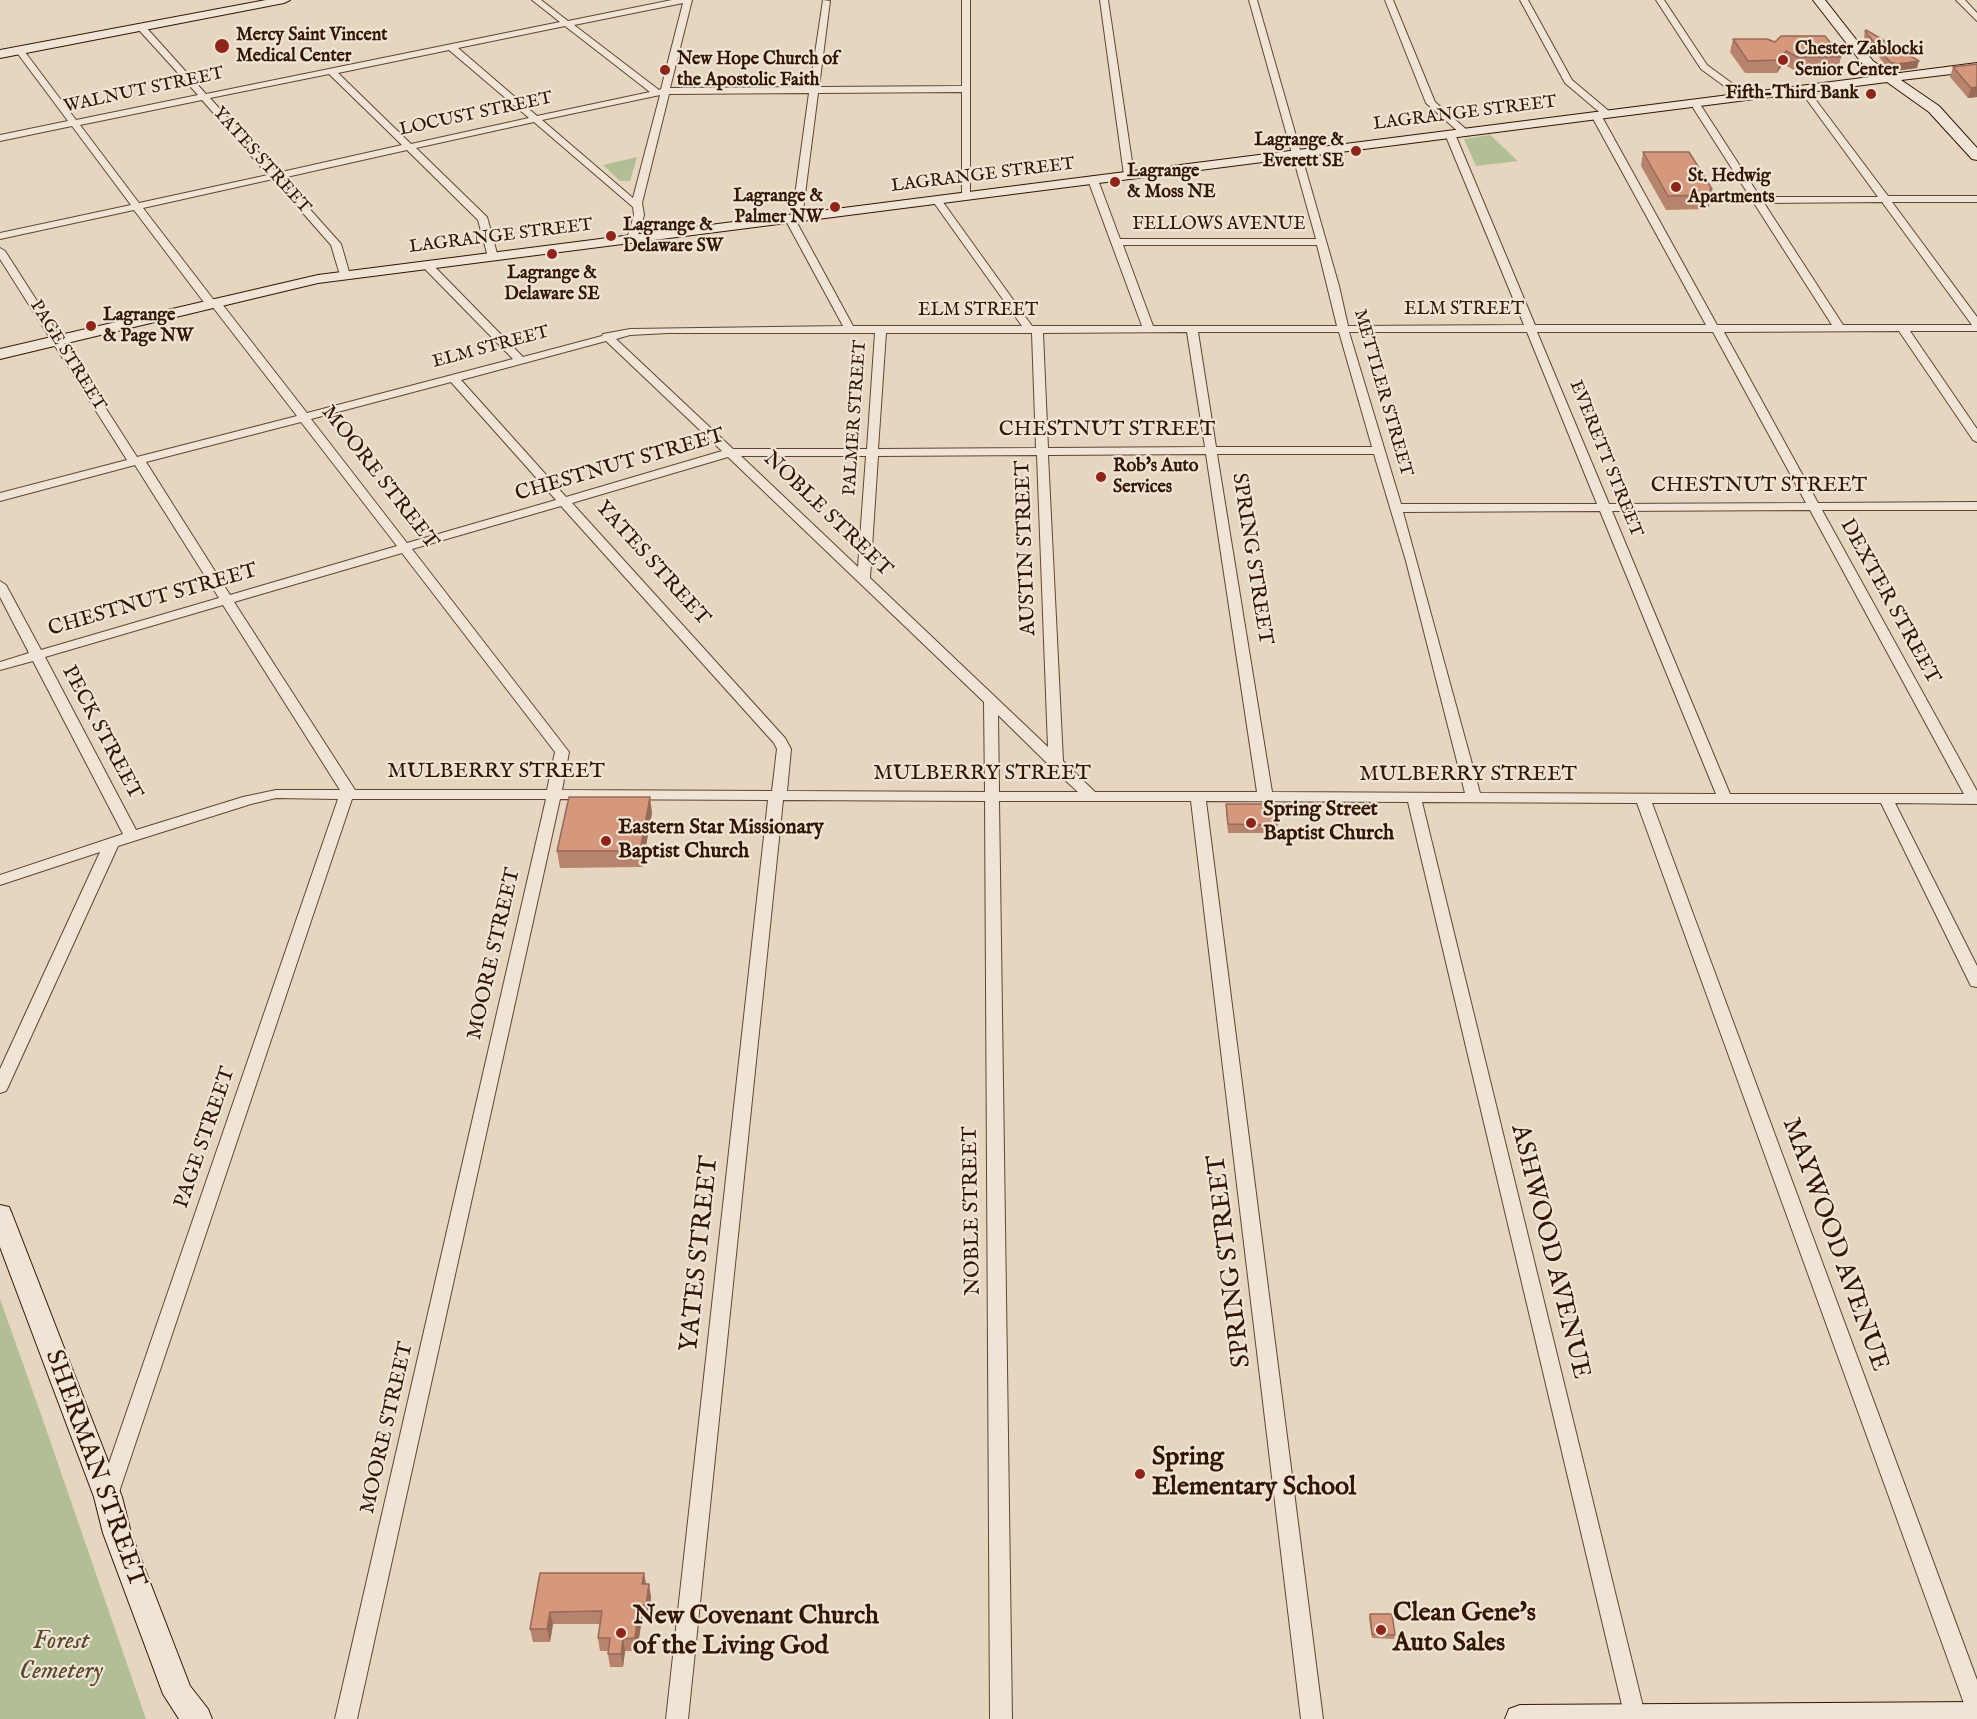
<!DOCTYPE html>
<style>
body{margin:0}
canvas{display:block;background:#e6d5bf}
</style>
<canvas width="1977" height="1719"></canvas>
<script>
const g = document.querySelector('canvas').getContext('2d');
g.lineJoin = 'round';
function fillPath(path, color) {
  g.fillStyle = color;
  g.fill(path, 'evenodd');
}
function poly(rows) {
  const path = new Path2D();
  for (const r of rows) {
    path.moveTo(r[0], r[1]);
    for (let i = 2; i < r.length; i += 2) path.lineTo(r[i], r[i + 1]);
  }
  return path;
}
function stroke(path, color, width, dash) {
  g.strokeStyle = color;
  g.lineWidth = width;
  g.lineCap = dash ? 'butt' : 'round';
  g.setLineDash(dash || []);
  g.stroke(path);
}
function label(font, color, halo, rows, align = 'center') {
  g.font = font + ' "IM FELL English",serif';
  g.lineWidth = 4.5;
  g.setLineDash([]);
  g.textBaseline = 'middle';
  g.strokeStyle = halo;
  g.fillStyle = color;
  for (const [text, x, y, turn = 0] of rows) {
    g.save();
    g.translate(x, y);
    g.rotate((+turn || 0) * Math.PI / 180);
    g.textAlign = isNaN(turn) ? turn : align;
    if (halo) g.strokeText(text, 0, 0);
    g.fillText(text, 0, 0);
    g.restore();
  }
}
fillPath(poly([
 [1490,135,1518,161,1476,166,1464,139],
 [637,157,630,181,620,181,603,165],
 [0,1299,45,1426,146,1719,0,1719]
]), '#b2be94');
const street = poly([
 [532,0,541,0,568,21,672,0,692,0,670,88,810,87,823,0,830,1,819,87,962,86,962,0,970,0,970,198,962,196,962,92,818,93,802,218,796,221,853,326,1022,326,932,200,937,197,940,198,1032,326,1142,326,1088,180,1090,178,1098,180,1120,239,1316,239,1249,0,1257,0,1339,286,1348,326,1524,325,1445,134,1450,131,1455,134,1535,325,1706,325,1591,115,1593,113,1601,115,1717,325,1832,325,1690,103,1692,101,1698,101,1760,197,1878,197,1799,89,1803,86,1806,87,1888,196,1977,196,1977,202,1892,202,1977,317,1977,331,1910,331,1977,429,1977,442,1973,440,1899,331,1724,332,1818,503,1977,502,1977,510,1822,510,1977,791,1977,804,1895,803,1977,966,1977,987,1971,986,1969,982,1881,803,1652,803,1977,1680,1977,1719,1969,1716,1966,1709,1637,803,1422,802,1646,1719,1625,1718,1408,802,1206,801,1323,1719,1301,1719,1191,801,999,801,1012,1719,990,1719,985,801,783,800,688,1719,666,1719,768,800,560,799,357,1719,335,1719,546,799,352,799,118,1495,115,1501,108,1504,101,1501,98,1495,338,799,276,798,251,804,118,846,8,1087,6,1091,0,1093,0,1069,100,852,0,885,0,875,123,834,33,661,0,670,0,662,29,653,0,597,0,581,6,585,41,650,219,598,135,465,0,501,0,493,127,460,0,259,0,248,5,251,137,457,297,416,212,306,206,305,134,210,0,239,0,233,131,205,72,126,0,141,0,135,68,121,15,50,22,48,76,120,198,95,138,29,138,25,144,25,206,94,560,22,532,0],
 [683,3,661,89,659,90,574,25,683,3],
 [565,26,650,92,537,116,458,48,565,26],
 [449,50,529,118,411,144,338,73,449,50],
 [329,74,402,145,277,173,210,98,329,74],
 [809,93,792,217,785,219,843,326,630,329,603,334,602,336,523,357,431,263,427,262,423,263,423,267,513,359,307,413,219,300,213,299,143,208,273,179,331,245,340,275,345,278,350,275,341,244,282,178,407,150,478,220,488,257,493,260,498,257,487,217,416,148,534,122,633,207,634,215,627,239,632,242,637,239,644,215,642,203,669,94,809,93],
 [660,95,633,198,542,120,660,95],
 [202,100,268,175,139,203,80,125,202,100],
 [1882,202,1972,325,1843,325,1764,203,1882,202],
 [1123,245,1317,245,1337,326,1153,326,1123,245],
 [1187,332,1205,447,1048,448,1043,333,1187,332],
 [1198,332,1339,332,1372,447,1216,447,1198,332],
 [1349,332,1527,332,1597,504,1401,504,1349,332],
 [1537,332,1713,332,1806,503,1609,504,1537,332],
 [668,333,875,333,867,449,733,449,616,339,630,335,668,333],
 [886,333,1032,333,1036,448,878,449,886,333],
 [606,341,722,451,566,497,461,380,606,341],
 [451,382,556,500,407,543,311,419,451,382],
 [301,422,397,546,230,595,146,462,301,422],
 [1206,454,1257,792,1095,792,1063,761,1048,455,1206,454],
 [1217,454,1374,454,1406,561,1465,793,1272,792,1217,454],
 [1037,455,1048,747,870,578,878,456,1037,455],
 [741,456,866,456,858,567,741,456],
 [728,457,984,702,985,792,787,791,791,749,785,738,572,503,728,457],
 [561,506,774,743,777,749,772,791,562,790,569,752,412,549,561,506],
 [1810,510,1964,794,1730,794,1612,511,1810,510],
 [1600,511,1716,794,1480,793,1403,512,1600,511],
 [402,553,555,752,547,790,355,790,234,602,402,553],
 [223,605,340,790,276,790,243,797,136,830,45,657,223,605],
 [998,715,1051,767,1078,792,999,792,998,715],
 [1100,0,1108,0,1134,175,1129,178,1124,175,1100,0],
 [1385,0,1393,0,1435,102,1467,130,1467,134,1461,134,1426,103,1385,0],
 [1520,0,1528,0,1572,80,1610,112,1610,116,1604,116,1565,83,1520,0],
 [1656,0,1664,0,1707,65,1748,95,1748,99,1742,99,1701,69,1656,0],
 [1956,0,1965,0,1977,13,1977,21,1956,0]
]);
const secondary = poly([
 [266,0,290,0,284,3,0,58,0,50,266,0],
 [1813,0,1825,0,1873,61,1892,74,1977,63,1977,71,1901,80,1939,106,1977,148,1977,160,1972,159,1929,112,1887,82,318,283,0,359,0,349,318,275,1878,76,1865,67,1813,0],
 [0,1205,9,1207,12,1214,122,1497,131,1533,190,1686,208,1709,212,1719,179,1719,163,1694,103,1533,94,1497,0,1247,0,1205],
 [1977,1702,1977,1719,1505,1719,1509,1709,1520,1705,1977,1702]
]);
stroke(street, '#604630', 2);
stroke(secondary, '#331600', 2);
fillPath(street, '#efe4d5');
fillPath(secondary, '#efe4d5');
fillPath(poly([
 [1865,31,1917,68,1895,71,1888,69,1864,37],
 [1733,39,1775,42,1841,57,1838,70,1794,70,1783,64,1777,73,1745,73,1730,52],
 [1977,64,1977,97,1968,98,1950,77,1953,67],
 [1643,152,1712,189,1709,207,1706,207,1706,209,1666,210,1641,166],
 [1226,804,1277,825,1276,833,1228,833,1226,812],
 [652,813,642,867,560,868,557,851],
 [540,1573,644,1573,646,1584,651,1597,648,1618,642,1618,637,1651,625,1651,623,1667,610,1667,608,1654,608,1651,600,1651,598,1638,600,1624,553,1624,550,1642,533,1642,530,1629],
 [1370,1614,1395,1635,1394,1639,1372,1638,1369,1618]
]), '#b8836c');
fillPath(poly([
 [1786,51,1783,64,1777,73,1780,60],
 [1919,61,1917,68,1895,71,1897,64],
 [1977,87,1977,97,1968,98,1971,88],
 [650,797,652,813,642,867,640,851],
 [644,1573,646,1585,642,1584],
 [649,1584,651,1597,648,1618,646,1605],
 [639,1605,642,1618,637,1651,635,1638],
 [550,1612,553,1624,550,1642,547,1629],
 [623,1639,625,1651,623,1667,621,1654]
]), '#966a58');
const building = poly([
 [1866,30,1919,61,1897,64,1890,62,1865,31,1866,30],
 [1781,36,1825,36,1841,57,1797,57,1786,51,1780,60,1748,61,1733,39,1767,39,1775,42,1781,36],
 [1977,64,1977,87,1971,88,1953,67,1977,64],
 [1643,152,1689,152,1712,189,1710,189,1712,193,1708,193,1709,195,1668,196,1643,152],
 [569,797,650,797,640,851,557,851,569,797],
 [1226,804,1274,804,1277,825,1228,824,1226,804],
 [540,1573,644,1573,642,1584,649,1584,646,1605,639,1605,635,1638,623,1639,621,1654,608,1654,610,1638,598,1638,602,1611,550,1612,547,1629,530,1629,540,1573],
 [1370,1614,1392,1614,1395,1635,1372,1634,1370,1614]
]);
fillPath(building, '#d6987d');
stroke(building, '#966a58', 1.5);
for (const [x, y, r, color] of [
 [222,46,8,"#8f2418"],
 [1783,60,6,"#8f2418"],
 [665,70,6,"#8f2418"],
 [1871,94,6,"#8f2418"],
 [1356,151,6,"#8f2418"],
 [1115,182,6,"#8f2418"],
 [1676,187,6,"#8f2418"],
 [835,207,6,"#8f2418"],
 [611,236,6,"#8f2418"],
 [552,254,6,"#8f2418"],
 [91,326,6,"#8f2418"],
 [1101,477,6,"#8f2418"],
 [1251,823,6,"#8f2418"],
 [606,841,6,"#8f2418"],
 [1140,1474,6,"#8f2418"],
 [1381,1630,6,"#8f2418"],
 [621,1633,6,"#8f2418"]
]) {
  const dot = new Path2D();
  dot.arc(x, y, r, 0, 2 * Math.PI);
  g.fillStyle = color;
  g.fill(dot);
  stroke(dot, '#efe4d5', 2);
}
label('bold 18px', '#331600', '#efe4d5', [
 ["Mercy Saint Vincent",236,36],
 ["Medical Center",236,57],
 ["Chester Zablocki",1795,50],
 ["Senior Center",1795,71],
 ["New Hope Church of",677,60],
 ["the Apostolic Faith",677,81],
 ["Fifth-Third Bank",1859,94,"right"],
 ["Lagrange &",1344,141,"right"],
 ["Everett SE",1344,162,"right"],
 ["Lagrange",1127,172],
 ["& Moss NE",1127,193],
 ["St. Hedwig",1688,177],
 ["Apartments",1688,198],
 ["Lagrange &",823,197,"right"],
 ["Palmer NW",823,218,"right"],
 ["Lagrange &",623,226],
 ["Delaware SW",623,247],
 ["Lagrange &",552,274,"center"],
 ["Delaware SE",552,295,"center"],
 ["Lagrange",103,316],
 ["& Page NW",103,337],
 ["Rob's Auto",1113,467],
 ["Services",1113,488]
], 'left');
label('18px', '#331600', '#efe4d5', [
 ["WALNUT STREET",144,91,-12],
 ["LAGRANGE STREET",1465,114,-7],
 ["LOCUST STREET",476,115,-12],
 ["YATES STREET",261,161,48],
 ["LAGRANGE STREET",983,176,-7],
 ["FELLOWS AVENUE",1219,225],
 ["LAGRANGE STREET",501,237,-7],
 ["ELM STREET",1464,310],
 ["ELM STREET",978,311],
 ["ELM STREET",491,348,-15],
 ["PAGE STREET",67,356,58],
 ["METTLER STREET",1382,393,74],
 ["PALMER STREET",856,418,-86],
 ["EVERETT STREET",1605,459,68]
]);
label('21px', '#331600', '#efe4d5', [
 ["CHESTNUT STREET",1107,431],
 ["CHESTNUT STREET",620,466,-16],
 ["MOORE STREET",379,478,52],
 ["CHESTNUT STREET",1759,487],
 ["NOBLE STREET",827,515,44],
 ["AUSTIN STREET",1027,548,-92],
 ["SPRING STREET",1251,559,81],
 ["YATES STREET",652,564,48],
 ["CHESTNUT STREET",153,601,-16],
 ["DEXTER STREET",1889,602,61],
 ["PECK STREET",101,733,62],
 ["MULBERRY STREET",496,773],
 ["MULBERRY STREET",982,775],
 ["MULBERRY STREET",1468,776],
 ["MOORE STREET",495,954,-77],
 ["PAGE STREET",206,1138,-71],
 ["NOBLE STREET",973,1211,-91],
 ["MOORE STREET",388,1428,-77]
]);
label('bold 21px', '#331600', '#efe4d5', [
 ["Spring Street",1263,811],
 ["Baptist Church",1263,835],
 ["Eastern Star Missionary",618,829],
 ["Baptist Church",618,853]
], 'left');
label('26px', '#331600', '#efe4d5', [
 ["MAYWOOD AVENUE",1834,1245,70],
 ["ASHWOOD AVENUE",1549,1252,76],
 ["YATES STREET",701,1254,-84],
 ["SPRING STREET",1231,1261,-97],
 ["SHERMAN STREET",94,1469,70]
]);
label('bold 26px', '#331600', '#efe4d5', [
 ["Spring",1152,1459],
 ["Elementary School",1152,1489],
 ["Clean Gene's",1393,1615],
 ["Auto Sales",1393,1645],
 ["New Covenant Church",633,1618],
 ["of the Living God",633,1648]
], 'left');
label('italic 26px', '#59482c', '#efe4d5', [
 ["Forest",61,1643],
 ["Cemetery",61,1673]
]);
</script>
